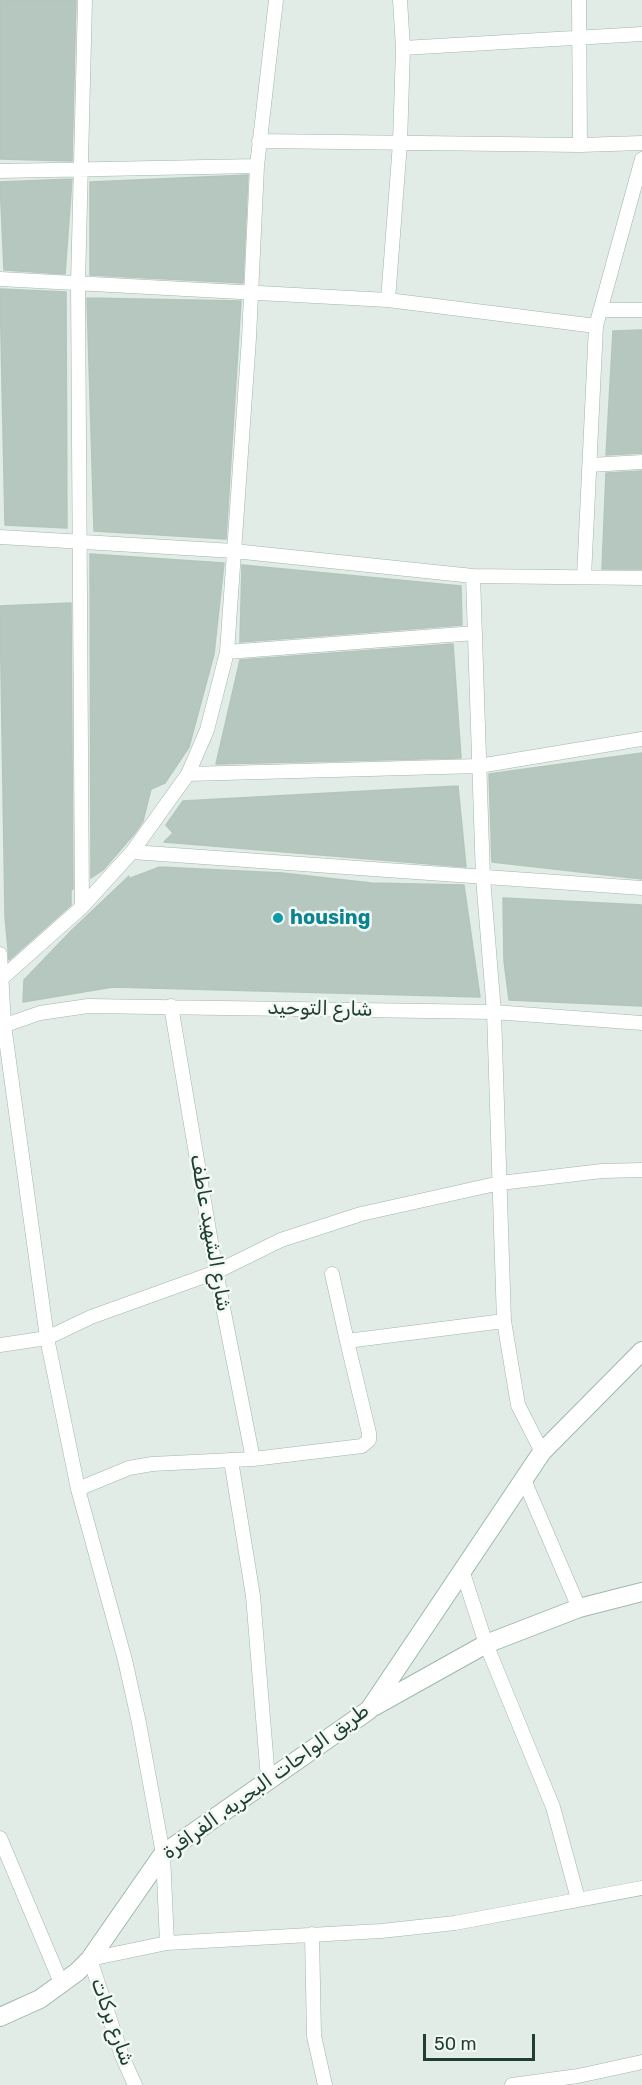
<!DOCTYPE html>
<meta charset="utf-8">
<style>
body{margin:0}
#map{position:relative;width:642px;height:2085px;overflow:hidden;background:#e1ece6;font-family:Rubik,sans-serif}
canvas{display:block}
.scale{position:absolute;left:423px;top:2034px;width:112px;height:27px;box-sizing:border-box;border:3px solid #213e33;border-top:0;padding-left:8px;font-size:18px;line-height:21px;white-space:nowrap;color:#213e33;-webkit-text-stroke:4px #f2f9f5;paint-order:stroke}
</style>
<div id="map">
<canvas width="642" height="2085"></canvas>
<div class="scale">50 m</div>
</div>
<script>
const g = document.querySelector('canvas').getContext('2d');
g.lineJoin = 'round';
function fillPath(path, color) {
  g.fillStyle = color;
  g.fill(path, 'evenodd');
}
function poly(rows) {
  const path = new Path2D();
  for (const r of rows) {
    path.moveTo(r[0], r[1]);
    for (let i = 2; i < r.length; i += 2) path.lineTo(r[i], r[i + 1]);
  }
  return path;
}
function stroke(path, color, width, dash) {
  g.strokeStyle = color;
  g.lineWidth = width;
  g.lineCap = dash ? 'butt' : 'round';
  g.setLineDash(dash || []);
  g.stroke(path);
}
function label(font, color, halo, rows, align = 'center') {
  g.font = font + ' Rubik,Cairo,sans-serif';
  g.lineWidth = 5;
  g.setLineDash([]);
  g.textBaseline = 'middle';
  g.strokeStyle = halo;
  g.fillStyle = color;
  for (const [text, x, y, turn = 0] of rows) {
    g.save();
    g.translate(x, y);
    g.rotate((+turn || 0) * Math.PI / 180);
    g.textAlign = isNaN(turn) ? turn : align;
    if (halo) g.strokeText(text, 0, 0);
    g.fillText(text, 0, 0);
    g.restore();
  }
}
const building = poly([
 [0,0,76,0,72,161,0,159,0,0],
 [248,175,243,283,90,275,90,182,248,175],
 [72,179,65,274,4,270,0,182,72,179],
 [0,289,66,292,67,528,5,525,0,289],
 [87,298,241,301,226,539,94,531,87,298],
 [642,330,642,453,606,455,613,331,642,330],
 [642,471,642,569,602,569,606,473,642,471],
 [90,554,224,563,214,654,189,747,165,783,151,789,143,821,134,834,103,870,91,878,90,554],
 [242,565,461,586,462,625,240,642,242,565],
 [71,603,73,889,71,890,71,905,9,960,5,917,0,606,71,603],
 [453,644,461,758,216,764,240,660,453,644],
 [642,753,642,879,492,862,489,774,642,753],
 [458,786,466,867,164,842,173,833,166,825,183,801,458,786],
 [160,867,282,873,371,883,464,885,480,997,113,987,23,1002,24,980,71,931,129,876,128,879,160,867],
 [503,898,642,905,642,1006,509,1000,504,961,503,898]
]);
fillPath(building, '#b6c7bf');
stroke(building, '#b3c6bc', 1.5);
const minor = poly([
 [400,0,403,48,642,34],
 [579,0,580,145],
 [259,141,580,145,642,143],
 [0,171,257,166],
 [0,279,388,300,596,326],
 [388,300,400,143,403,48],
 [600,310,642,310],
 [590,465,642,462],
 [0,537,234,551,473,576,642,578],
 [473,576,483,878,494,1012,504,1321,518,1405,542,1452],
 [584,577,596,326,642,159],
 [227,652,475,633],
 [188,774,479,766,642,739],
 [132,852,642,888],
 [82,907,78,284,85,0],
 [0,954,4,1025,47,1338,78,1489,125,1660,139,1723,163,1854,167,1943],
 [1,979,82,907,132,852,188,774,207,730,227,652,249,338,257,166,276,0],
 [171,1006,216,1272,253,1459],
 [0,1027,40,1013,88,1006,494,1012,642,1023],
 [332,1274,347,1341],
 [0,1345,47,1338,91,1317,216,1272,281,1240,361,1214,500,1183,602,1171,642,1170],
 [231,1460,253,1596,268,1779],
 [524,1480,579,1608],
 [78,1489,129,1468,152,1464,253,1459,362,1446,369,1440,369,1433,347,1341,504,1321],
 [463,1573,486,1644,553,1807,578,1899],
 [0,1838,62,1985],
 [312,1934,314,2036,325,2085],
 [135,2085,122,2056,90,1959,167,1943,381,1931,455,1923,642,1888],
 [512,2085,578,2076,642,2062]
]);
const secondary = poly([
 [375,1706,486,1644,579,1608,642,1592],
 [0,2017,40,1999,77,1972,90,1959,163,1854,369,1710,542,1452,642,1351]
]);
stroke(minor, '#a4b4ad', 15);
stroke(secondary, '#9fb8ad', 20);
stroke(minor, '#fff', 14);
stroke(secondary, '#fff', 18);
for (const [x, y, r, color] of [
 [278,918,6,"#0f9aa8"]
]) {
  const dot = new Path2D();
  dot.arc(x, y, r, 0, 2 * Math.PI);
  g.fillStyle = color;
  g.fill(dot);
  stroke(dot, '#f2f9f5', 2);
}
label('bold 20px', '#0d838f', '#f2f9f5', [
 ["housing",290,918]
], 'left');
label('20px', '#213e33', '#f2f9f5', [
 ["شارع التوحيد",320,1009,1],
 ["شارع الشهيد عاطف",210,1233,80],
 ["طريق الواحات البحريه, الفرافرة",266,1782,-36],
 ["شارع بركات",112,2022,70]
]);
</script>
